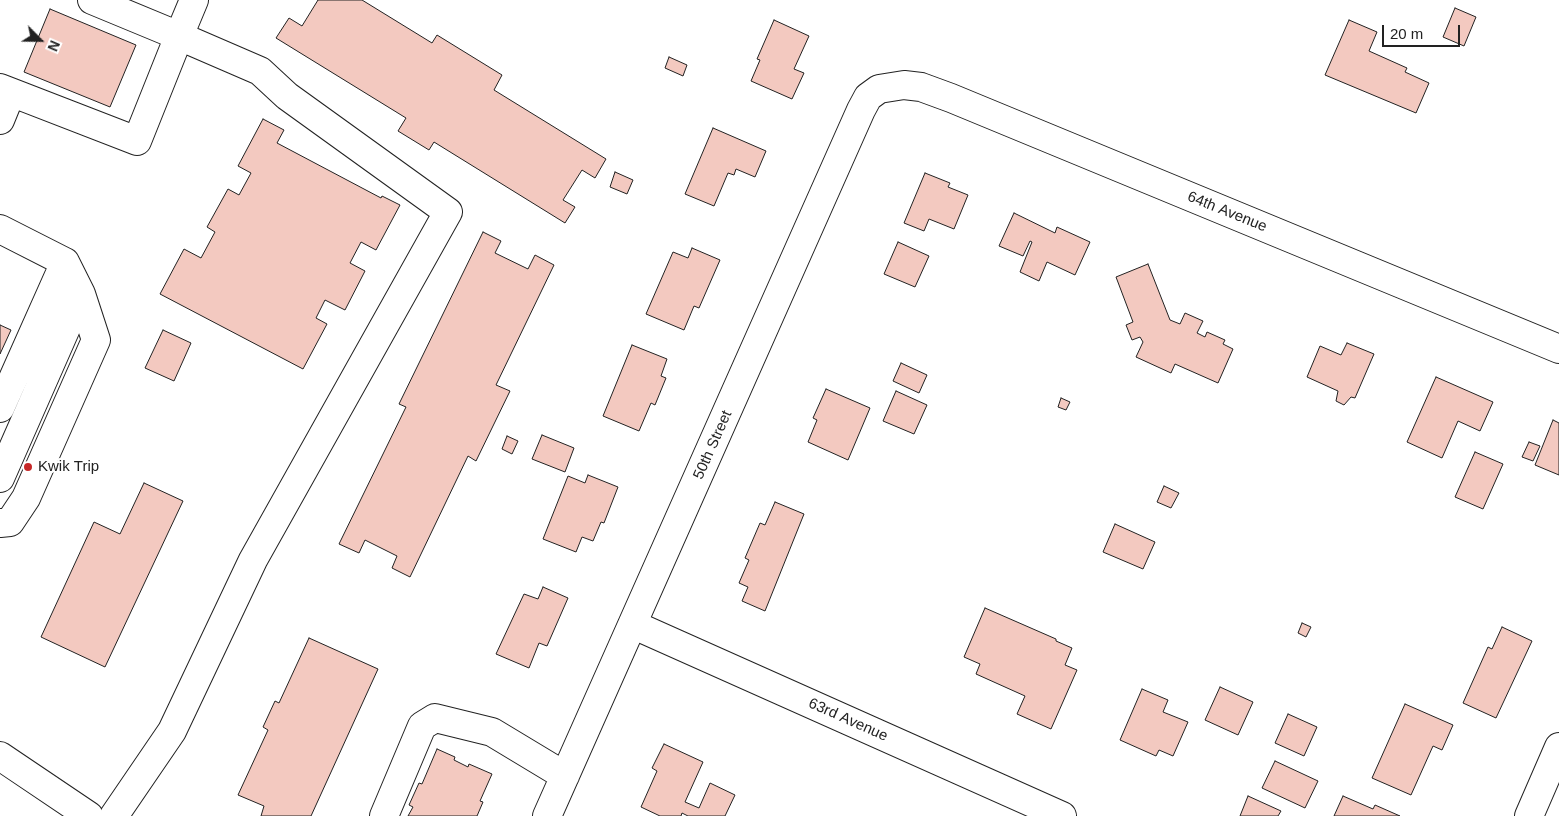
<!DOCTYPE html>
<style>
body{margin:0}
#map{position:relative;width:1559px;height:816px;overflow:hidden;background:#fff;font-family:Helvetica,sans-serif}
canvas{display:block}
.north{position:absolute;left:15px;top:15px;width:50px;height:50px;-webkit-text-stroke:4px #fff;paint-order:stroke;rotate:113deg;font-size:14px;font-weight:700;line-height:20px;text-align:center;color:#222}
.north::after{content:'';display:block;margin:auto;width:18px;height:22px;background:#222;clip-path:polygon(50% 0,100% 100%,50% 72%,0 100%)}
.scale{position:absolute;left:1382px;top:25px;width:78px;height:22px;box-sizing:border-box;border:2px solid #222;border-top:0;padding-left:6px;font-size:15px;line-height:18px;white-space:nowrap;color:#222;-webkit-text-stroke:4px #fff;paint-order:stroke}
</style>
<div id="map">
<canvas width="1559" height="816"></canvas>
<div class="north">N</div>
<div class="scale">20 m</div>
</div>
<script>
const g = document.querySelector('canvas').getContext('2d');
g.lineJoin = 'round';
function fillPath(path, color) {
  g.fillStyle = color;
  g.fill(path, 'evenodd');
}
function poly(rows) {
  const path = new Path2D();
  for (const r of rows) {
    path.moveTo(r[0], r[1]);
    for (let i = 2; i < r.length; i += 2) path.lineTo(r[i], r[i + 1]);
  }
  return path;
}
function stroke(path, color, width, dash) {
  g.strokeStyle = color;
  g.lineWidth = width;
  g.lineCap = dash ? 'butt' : 'round';
  g.setLineDash(dash || []);
  g.stroke(path);
}
function label(font, color, halo, rows, align = 'center') {
  g.font = font + ' Helvetica,sans-serif';
  g.lineWidth = 4;
  g.setLineDash([]);
  g.textBaseline = 'middle';
  g.strokeStyle = halo;
  g.fillStyle = color;
  for (const [text, x, y, turn = 0] of rows) {
    g.save();
    g.translate(x, y);
    g.rotate((+turn || 0) * Math.PI / 180);
    g.textAlign = isNaN(turn) ? turn : align;
    if (halo) g.strokeText(text, 0, 0);
    g.fillText(text, 0, 0);
    g.restore();
  }
}
const building = poly([
 [318,0,362,0,432,43,437,35,502,75,494,90,606,159,595,178,582,170,563,200,575,207,565,223,434,142,429,150,398,131,406,118,276,38,289,18,302,26,318,0],
 [1455,8,1476,17,1464,46,1443,37,1455,8],
 [50,9,136,45,110,107,24,72,50,9],
 [774,20,809,36,794,69,804,73,792,99,751,81,760,60,757,59,774,20],
 [1349,20,1377,32,1369,51,1407,68,1405,72,1429,83,1416,113,1325,75,1349,20],
 [669,57,687,65,683,76,665,68,669,57],
 [263,119,284,130,277,143,381,198,382,196,400,205,376,250,361,242,350,263,365,271,345,310,325,300,316,318,327,324,303,369,160,294,184,249,201,258,215,232,207,227,228,189,239,195,251,173,238,166,263,119],
 [713,128,766,151,755,177,736,169,734,175,728,173,714,206,685,194,713,128],
 [615,172,633,180,627,194,610,187,615,172],
 [925,173,950,183,948,187,968,195,954,229,929,219,924,231,904,223,925,173],
 [1014,213,1055,233,1057,227,1090,242,1075,275,1047,262,1039,281,1020,272,1032,242,1030,241,1023,256,999,246,1014,213],
 [483,232,501,241,495,253,528,269,535,255,554,265,496,385,510,391,476,461,468,456,410,577,392,568,397,556,365,540,359,553,339,544,406,407,399,404,483,232],
 [898,242,929,256,915,287,884,274,898,242],
 [692,248,720,260,699,308,694,306,684,330,646,314,673,252,688,258,692,248],
 [1148,264,1170,320,1180,324,1185,313,1203,321,1197,333,1205,337,1207,332,1225,340,1223,344,1233,349,1218,383,1175,364,1171,373,1136,357,1143,342,1140,337,1132,340,1126,325,1133,322,1116,277,1148,264],
 [0,325,11,330,0,354,0,325],
 [163,330,191,343,174,381,145,368,163,330],
 [1347,343,1374,354,1355,398,1351,397,1344,405,1336,401,1338,391,1307,377,1320,346,1341,355,1347,343],
 [632,345,667,359,661,376,666,378,655,405,651,403,639,431,603,416,632,345],
 [901,363,927,375,919,393,893,381,901,363],
 [1436,377,1493,402,1480,431,1458,421,1442,458,1407,442,1436,377],
 [826,389,870,408,848,460,808,442,817,420,813,418,826,389],
 [896,391,927,405,914,434,883,421,896,391],
 [1061,398,1070,402,1066,410,1058,407,1061,398],
 [1553,420,1559,423,1559,475,1535,465,1553,420],
 [542,435,574,448,565,472,532,459,542,435],
 [507,436,518,441,512,454,502,449,507,436],
 [1529,442,1540,446,1533,461,1522,457,1529,442],
 [1475,452,1503,464,1483,509,1455,497,1475,452],
 [588,475,618,487,604,523,601,522,593,541,582,537,576,552,543,539,568,476,585,483,588,475],
 [144,483,183,501,105,667,41,637,94,522,120,534,144,483],
 [1164,486,1179,493,1171,508,1157,502,1164,486],
 [775,502,804,514,765,611,742,601,748,587,739,583,749,560,745,558,760,523,765,525,775,502],
 [1115,524,1155,542,1143,569,1103,552,1115,524],
 [543,587,568,598,547,646,539,643,529,668,496,654,524,594,538,599,543,587],
 [985,608,1056,639,1056,641,1072,648,1065,665,1077,670,1051,729,1017,714,1025,696,976,674,980,664,964,657,985,608],
 [1302,623,1311,627,1306,637,1298,633,1302,623],
 [1502,627,1532,641,1496,718,1463,703,1488,647,1492,649,1502,627],
 [309,638,378,669,311,816,261,816,264,806,238,795,268,730,263,727,275,701,279,703,309,638],
 [1220,687,1253,702,1238,735,1205,720,1220,687],
 [1142,689,1168,700,1163,712,1188,722,1173,756,1159,750,1156,756,1120,740,1142,689],
 [1405,704,1453,725,1442,750,1433,746,1411,795,1372,778,1405,704],
 [1288,714,1317,727,1304,756,1275,743,1288,714],
 [664,744,703,762,685,802,699,808,710,783,735,795,725,816,688,816,682,813,681,816,660,816,641,807,657,771,652,768,664,744],
 [437,749,455,757,454,760,468,767,469,764,492,774,480,801,483,802,477,816,408,816,413,807,409,805,419,783,422,784,437,749],
 [1275,761,1318,781,1305,808,1262,788,1275,761],
 [1248,796,1281,811,1278,816,1240,816,1248,796],
 [1343,796,1373,809,1375,805,1400,816,1334,816,1343,796]
]);
fillPath(building, '#f3c9c0');
stroke(building, '#222', 1);
const minor = poly([
 [0,88,137,141,179,36,92,0],
 [0,120,11,93],
 [0,229,65,262,0,408],
 [0,478,81,294,65,262],
 [0,523,10,522,26,498,96,340,81,294],
 [634,625,1062,816],
 [114,816,172,731,253,560,448,212,287,96,260,71,179,36,194,0],
 [384,816,422,726,435,718,492,732,565,776],
 [547,816,861,110,868,97,879,89,904,85,921,87,951,98,1559,349],
 [1529,816,1559,747]
]);
const major = poly([
 [0,756,89,816]
]);
stroke(minor, '#222', 30);
stroke(major, '#222', 30);
stroke(minor, '#fff', 28);
stroke(major, '#fff', 28);
for (const [x, y, r, color] of [
 [28,467,5,"#c62828"]
]) {
  const dot = new Path2D();
  dot.arc(x, y, r, 0, 2 * Math.PI);
  g.fillStyle = color;
  g.fill(dot);
  stroke(dot, '#fff', 2);
}
label('15px', '#222', '#fff', [
 ["64th Avenue",1227,212,22],
 ["50th Street",713,445,-66],
 ["63rd Avenue",848,720,24]
]);
label('15px', '#222', '#fff', [
 ["Kwik Trip",38,467]
], 'left');
</script>
